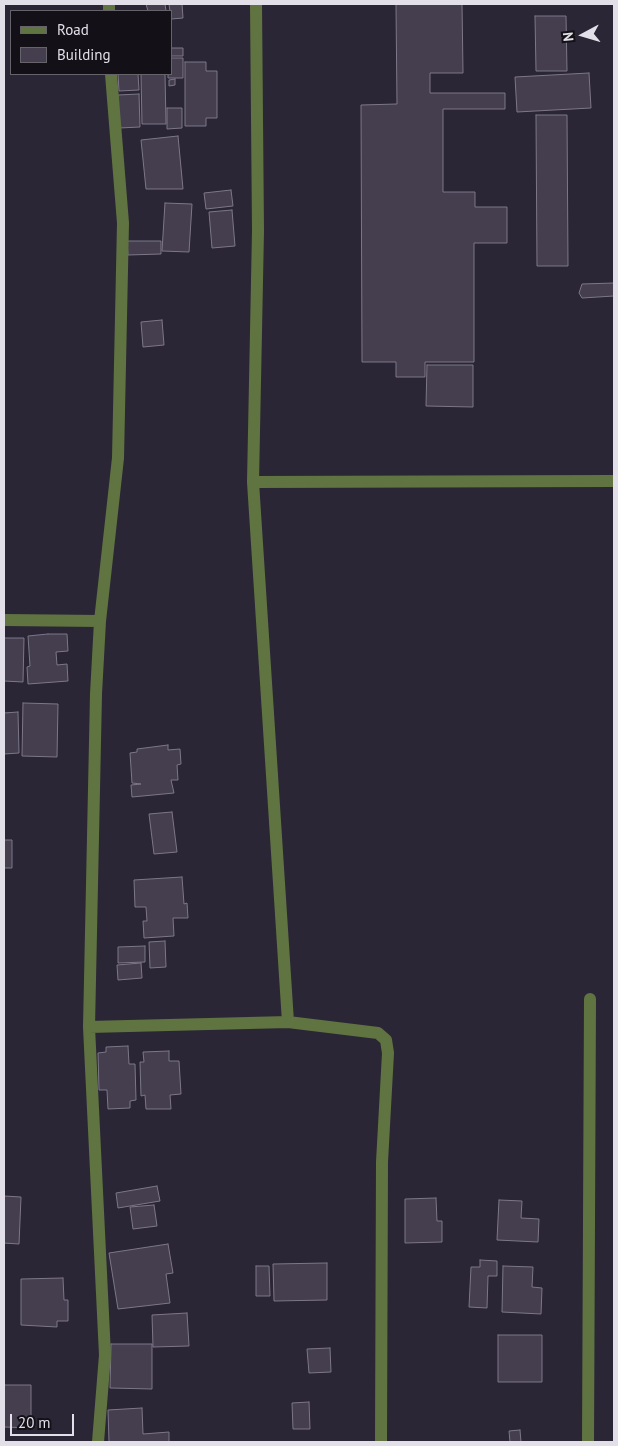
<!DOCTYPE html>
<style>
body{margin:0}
#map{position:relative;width:618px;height:1446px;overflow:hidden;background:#2b2635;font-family:"PT Sans",sans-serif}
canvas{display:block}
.frame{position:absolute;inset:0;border:5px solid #e2dfe9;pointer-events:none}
.legend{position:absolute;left:10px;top:10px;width:162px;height:65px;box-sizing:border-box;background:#131017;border:1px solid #66636b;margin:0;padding:6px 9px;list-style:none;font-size:15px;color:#e2dfe9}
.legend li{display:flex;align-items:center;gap:10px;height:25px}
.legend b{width:25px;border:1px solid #66636b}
.north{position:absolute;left:558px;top:10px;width:50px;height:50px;-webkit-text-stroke:4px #131017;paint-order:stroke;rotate:264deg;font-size:14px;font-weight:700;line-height:20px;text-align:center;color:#e2dfe9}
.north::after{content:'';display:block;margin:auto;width:18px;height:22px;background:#e2dfe9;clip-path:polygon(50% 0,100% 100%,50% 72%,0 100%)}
.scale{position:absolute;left:10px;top:1414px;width:64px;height:22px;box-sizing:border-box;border:2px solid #e2dfe9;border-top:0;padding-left:6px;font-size:15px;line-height:18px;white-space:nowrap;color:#e2dfe9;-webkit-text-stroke:4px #131017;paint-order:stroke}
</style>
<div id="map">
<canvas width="618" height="1446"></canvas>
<div class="frame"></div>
<ul class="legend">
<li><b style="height:6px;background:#607442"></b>Road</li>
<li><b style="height:14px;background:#443e4e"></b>Building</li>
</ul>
<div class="north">N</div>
<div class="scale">20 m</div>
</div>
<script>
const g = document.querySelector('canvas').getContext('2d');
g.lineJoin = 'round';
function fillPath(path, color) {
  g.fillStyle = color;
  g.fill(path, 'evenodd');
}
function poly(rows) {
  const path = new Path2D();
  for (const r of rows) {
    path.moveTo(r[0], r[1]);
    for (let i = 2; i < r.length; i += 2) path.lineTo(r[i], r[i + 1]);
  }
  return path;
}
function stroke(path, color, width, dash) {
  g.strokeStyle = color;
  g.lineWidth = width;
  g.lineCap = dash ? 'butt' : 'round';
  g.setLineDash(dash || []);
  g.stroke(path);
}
const building = poly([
 [146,4,165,4,166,11,148,11,146,4],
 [169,4,182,4,183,18,171,19,169,4],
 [396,4,462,4,463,73,430,73,430,93,505,93,505,109,443,109,443,192,475,192,475,207,507,207,507,243,474,243,474,362,425,362,425,377,396,377,396,362,362,362,361,105,397,104,396,4],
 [535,16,566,16,567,71,536,71,535,16],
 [171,48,183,48,183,56,171,56,171,48],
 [171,58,183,58,183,78,168,78,168,74,171,74,171,58],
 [185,62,206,62,206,71,217,71,217,118,206,118,206,126,185,126,185,62],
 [589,73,591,108,517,112,515,77,589,73],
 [118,74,138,74,139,90,119,91,118,74],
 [141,74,165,74,166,124,142,124,141,74],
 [175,79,175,85,169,86,169,80,175,79],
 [139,94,140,127,119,128,118,95,139,94],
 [167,108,182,108,182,128,167,129,167,108],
 [536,115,567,115,568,266,537,266,536,115],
 [178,136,183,189,146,189,141,140,178,136],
 [231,190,233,206,206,209,204,193,231,190],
 [165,203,192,204,189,252,162,251,165,203],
 [232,210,235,246,212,248,209,212,232,210],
 [127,241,161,241,161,254,128,255,127,241],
 [614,283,614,296,582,298,579,293,582,284,614,283],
 [162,320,164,345,143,347,141,322,162,320],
 [427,365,473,365,473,407,426,406,427,365],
 [48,634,67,634,68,651,56,652,57,665,67,664,68,681,28,684,27,667,30,666,28,636,48,634],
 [4,638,24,638,23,682,4,681,4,638],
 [23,703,58,704,57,757,22,756,23,703],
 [18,712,19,753,4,754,4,713,18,712],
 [168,745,168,750,180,749,181,764,177,765,178,780,171,780,174,793,132,797,131,785,141,784,132,783,130,753,137,752,137,749,168,745],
 [172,812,177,852,154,854,149,814,172,812],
 [4,840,12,840,12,868,4,868,4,840],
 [182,877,184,904,187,903,188,918,173,918,174,936,144,938,143,921,147,921,146,907,135,907,134,880,182,877],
 [165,941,166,967,150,968,149,942,165,941],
 [145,946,145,962,118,963,118,947,145,946],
 [141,963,142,978,118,980,117,965,141,963],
 [128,1046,129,1064,135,1064,136,1100,130,1101,130,1108,108,1109,107,1090,99,1090,98,1053,106,1052,106,1047,128,1046],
 [169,1051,169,1061,179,1061,181,1094,170,1095,171,1109,146,1109,145,1095,141,1096,140,1062,144,1062,143,1052,169,1051],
 [157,1186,160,1201,118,1208,116,1193,157,1186],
 [4,1196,21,1197,19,1244,4,1243,4,1196],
 [436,1198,437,1221,442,1221,442,1242,405,1243,405,1199,436,1198],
 [499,1200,522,1201,521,1218,539,1219,538,1242,497,1240,499,1200],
 [154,1205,157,1226,133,1229,130,1207,154,1205],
 [168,1244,173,1273,166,1274,170,1303,118,1309,109,1253,168,1244],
 [480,1260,497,1261,497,1276,488,1276,487,1308,469,1307,471,1267,480,1267,480,1260],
 [327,1263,327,1300,274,1301,273,1264,327,1263],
 [256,1266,269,1266,270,1296,256,1296,256,1266],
 [503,1266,533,1267,532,1287,542,1288,541,1314,502,1312,503,1266],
 [63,1278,64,1300,68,1300,68,1321,57,1321,57,1327,21,1325,21,1279,63,1278],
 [187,1313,189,1346,153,1347,152,1315,187,1313],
 [498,1335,542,1335,542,1382,498,1382,498,1335],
 [111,1344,152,1344,152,1389,110,1388,111,1344],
 [330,1348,331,1372,309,1373,307,1349,330,1348],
 [4,1385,31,1385,31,1428,4,1427,4,1385],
 [309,1402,310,1429,293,1429,292,1403,309,1402],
 [142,1408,143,1434,169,1432,169,1442,109,1442,108,1410,142,1408],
 [520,1430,521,1442,510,1442,509,1431,520,1430]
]);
fillPath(building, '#443e4e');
stroke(building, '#7d7789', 1);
stroke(poly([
 [109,4,109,11],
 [256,4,258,231,253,482,288,1022],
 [253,482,614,481],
 [4,620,100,621],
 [89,1027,288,1022,378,1033,386,1040,388,1053,382,1162,381,1442],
 [98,1442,105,1355,89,1027,96,694,100,621,118,458,123,223,111,74],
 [588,1442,590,999]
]), '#607442', 12);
</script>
